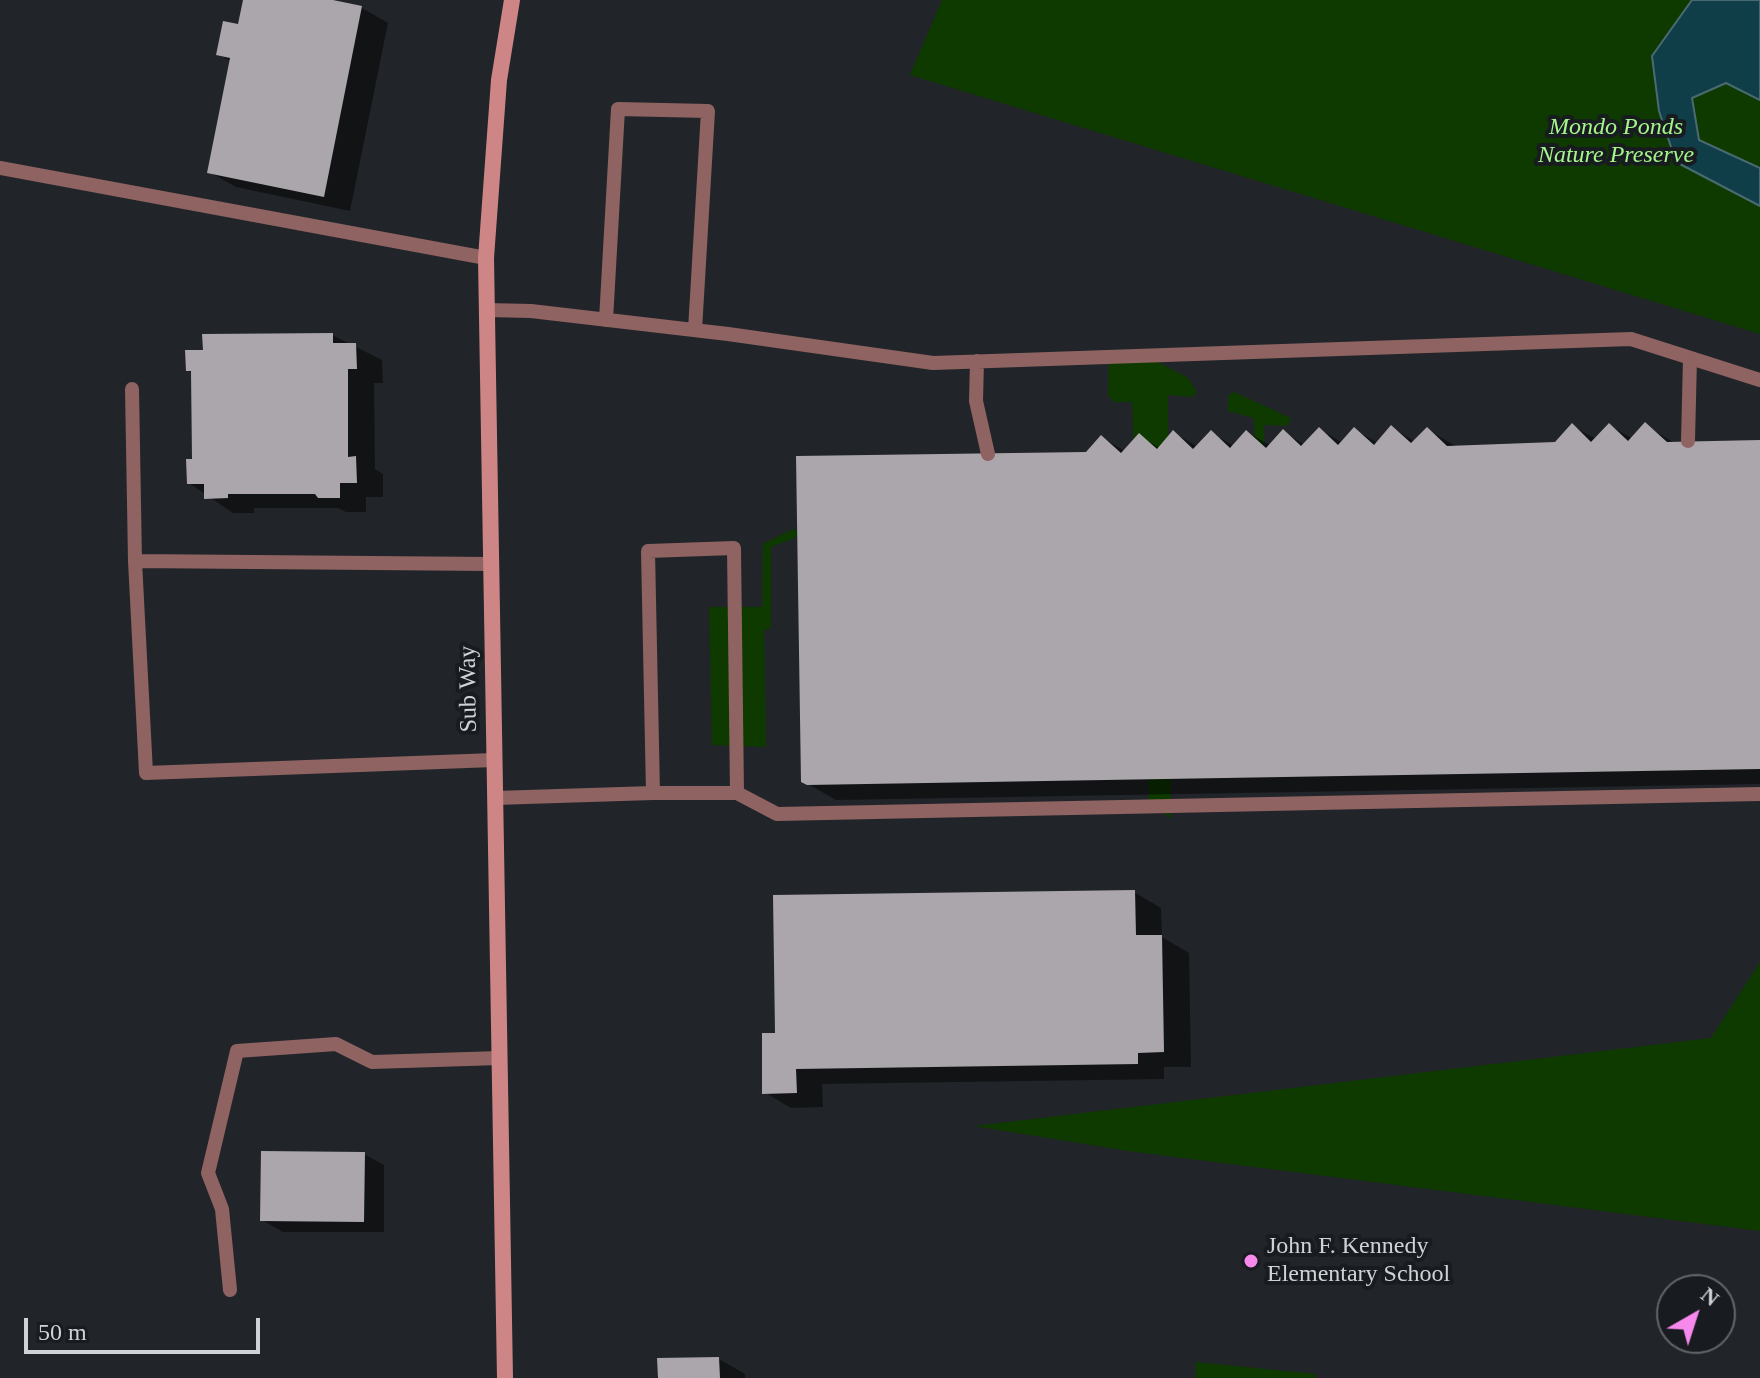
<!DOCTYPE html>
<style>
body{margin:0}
#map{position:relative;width:1760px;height:1378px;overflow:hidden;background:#212529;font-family:Georgia,serif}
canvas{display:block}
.north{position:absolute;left:1656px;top:1274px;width:80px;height:80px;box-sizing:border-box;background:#181b1f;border:2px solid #626568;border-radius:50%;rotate:39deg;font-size:22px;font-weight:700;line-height:32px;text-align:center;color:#d0d3d5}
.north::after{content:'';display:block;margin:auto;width:28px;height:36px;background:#f788ec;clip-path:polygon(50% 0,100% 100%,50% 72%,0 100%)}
.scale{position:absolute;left:24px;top:1318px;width:236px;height:36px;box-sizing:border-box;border:4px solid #d0d3d5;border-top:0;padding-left:10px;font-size:24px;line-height:28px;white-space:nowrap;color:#d0d3d5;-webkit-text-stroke:6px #181b1f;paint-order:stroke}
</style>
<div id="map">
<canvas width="1760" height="1378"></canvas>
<div class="north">N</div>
<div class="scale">50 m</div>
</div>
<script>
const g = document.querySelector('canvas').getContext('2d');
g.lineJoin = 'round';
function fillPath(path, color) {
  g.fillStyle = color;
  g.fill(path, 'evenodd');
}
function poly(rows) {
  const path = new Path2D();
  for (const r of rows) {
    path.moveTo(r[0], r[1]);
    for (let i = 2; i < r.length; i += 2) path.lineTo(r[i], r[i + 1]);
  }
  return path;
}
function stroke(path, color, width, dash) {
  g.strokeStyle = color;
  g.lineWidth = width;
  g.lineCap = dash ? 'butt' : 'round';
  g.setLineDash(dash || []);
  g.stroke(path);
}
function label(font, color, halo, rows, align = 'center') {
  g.font = font + ' Georgia,serif';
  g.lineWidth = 8;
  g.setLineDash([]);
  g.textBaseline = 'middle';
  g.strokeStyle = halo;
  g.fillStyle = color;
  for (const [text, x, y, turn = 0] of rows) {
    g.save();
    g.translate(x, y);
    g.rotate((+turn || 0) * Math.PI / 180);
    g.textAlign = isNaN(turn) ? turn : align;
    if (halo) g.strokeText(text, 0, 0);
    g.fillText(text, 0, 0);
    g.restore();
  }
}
fillPath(poly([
 [942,0,1760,0,1760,334,910,75],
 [1109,359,1158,362,1188,378,1197,392,1192,397,1168,395,1171,819,1149,801,1132,402,1114,402,1108,395],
 [1234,392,1291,418,1287,426,1264,425,1272,738,1263,738,1254,418,1228,411,1228,396],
 [793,529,798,533,795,538,771,547,771,628,764,630,766,747,712,745,709,607,762,607,763,544],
 [1760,962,1760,1231,1128,1151,974,1126,1711,1038],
 [1196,1362,1315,1374,1315,1378,1195,1378]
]), '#0e3a00');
const water = poly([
 [1692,0,1760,0,1760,100,1726,83,1692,98,1699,140,1760,168,1760,206,1676,162,1659,111,1652,56,1692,0]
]);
fillPath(water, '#0f3d48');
stroke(water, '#496a72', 2);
fillPath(poly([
 [245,0,324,0,362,8,388,23,350,211,236,187,209,172,232,62,218,54,240,27],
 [332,335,382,360,383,383,374,383,375,469,383,474,383,497,366,497,366,512,346,512,338,508,254,508,254,513,233,513,189,483,194,461,193,374,188,370,205,352],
 [1609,425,1633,439,1645,425,1676,444,1760,442,1760,784,836,800,803,781,1102,438,1125,451,1139,436,1160,448,1174,433,1198,447,1211,433,1234,446,1247,432,1271,446,1283,432,1305,445,1319,429,1343,443,1355,430,1378,443,1392,428,1416,442,1427,429,1457,447,1556,444,1572,426,1596,439],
 [1134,892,1161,908,1162,937,1189,953,1191,1067,1164,1067,1164,1079,822,1084,823,1107,791,1108,764,1092,778,1035],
 [364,1154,384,1165,384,1232,283,1232,262,1220],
 [719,1359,745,1374,745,1378,659,1378]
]), '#0007');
fillPath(poly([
 [243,0,333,0,362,6,324,197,207,173,230,58,216,55,223,21,238,24],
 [333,333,333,343,356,343,357,369,348,369,348,457,356,456,357,483,340,483,340,498,318,498,315,494,228,494,228,498,204,499,204,484,187,484,186,459,192,459,191,371,186,371,185,350,203,350,202,334],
 [1645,422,1667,442,1760,440,1760,769,807,785,801,782,796,456,1086,452,1101,435,1121,453,1139,433,1157,449,1173,430,1193,449,1211,430,1230,448,1246,430,1266,448,1283,429,1301,446,1319,427,1338,445,1354,427,1374,445,1391,425,1411,443,1427,427,1447,446,1555,442,1572,423,1591,442,1609,423,1628,441],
 [1135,890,1136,935,1162,935,1164,1052,1138,1053,1138,1064,796,1069,797,1093,762,1094,762,1033,775,1033,773,895],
 [261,1151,365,1152,364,1222,260,1221],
 [719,1357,720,1378,658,1378,657,1358]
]), '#aba6ab');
stroke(poly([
 [0,168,486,258],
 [486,310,531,311,728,334,933,363,1631,339,1760,380],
 [606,320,618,109,708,111,695,330],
 [977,361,976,401,988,454],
 [132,389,135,561],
 [1688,441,1690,358],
 [490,564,135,561,146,773,494,760],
 [653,793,737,793,777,814,1760,794],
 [495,798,653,793,648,551,734,548,737,793],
 [230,1290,222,1209,208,1173,237,1051,336,1044,372,1062,500,1058]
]), '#8f6362', 14);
stroke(poly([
 [505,1378,486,258,499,80,512,0]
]), '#cd8685', 16);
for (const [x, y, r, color] of [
 [1251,1261,8,"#f788ec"]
]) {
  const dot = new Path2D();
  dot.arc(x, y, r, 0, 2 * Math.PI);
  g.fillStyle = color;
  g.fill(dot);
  stroke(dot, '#181b1f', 3);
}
label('italic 24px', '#a5f58c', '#181b1f', [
 ["Mondo Ponds",1616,128],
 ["Nature Preserve",1616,156]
]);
label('24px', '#d0d3d5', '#181b1f', [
 ["Sub Way",469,689,-91]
]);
label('24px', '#d0d3d5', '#181b1f', [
 ["John F. Kennedy",1267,1247],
 ["Elementary School",1267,1275]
], 'left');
</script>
